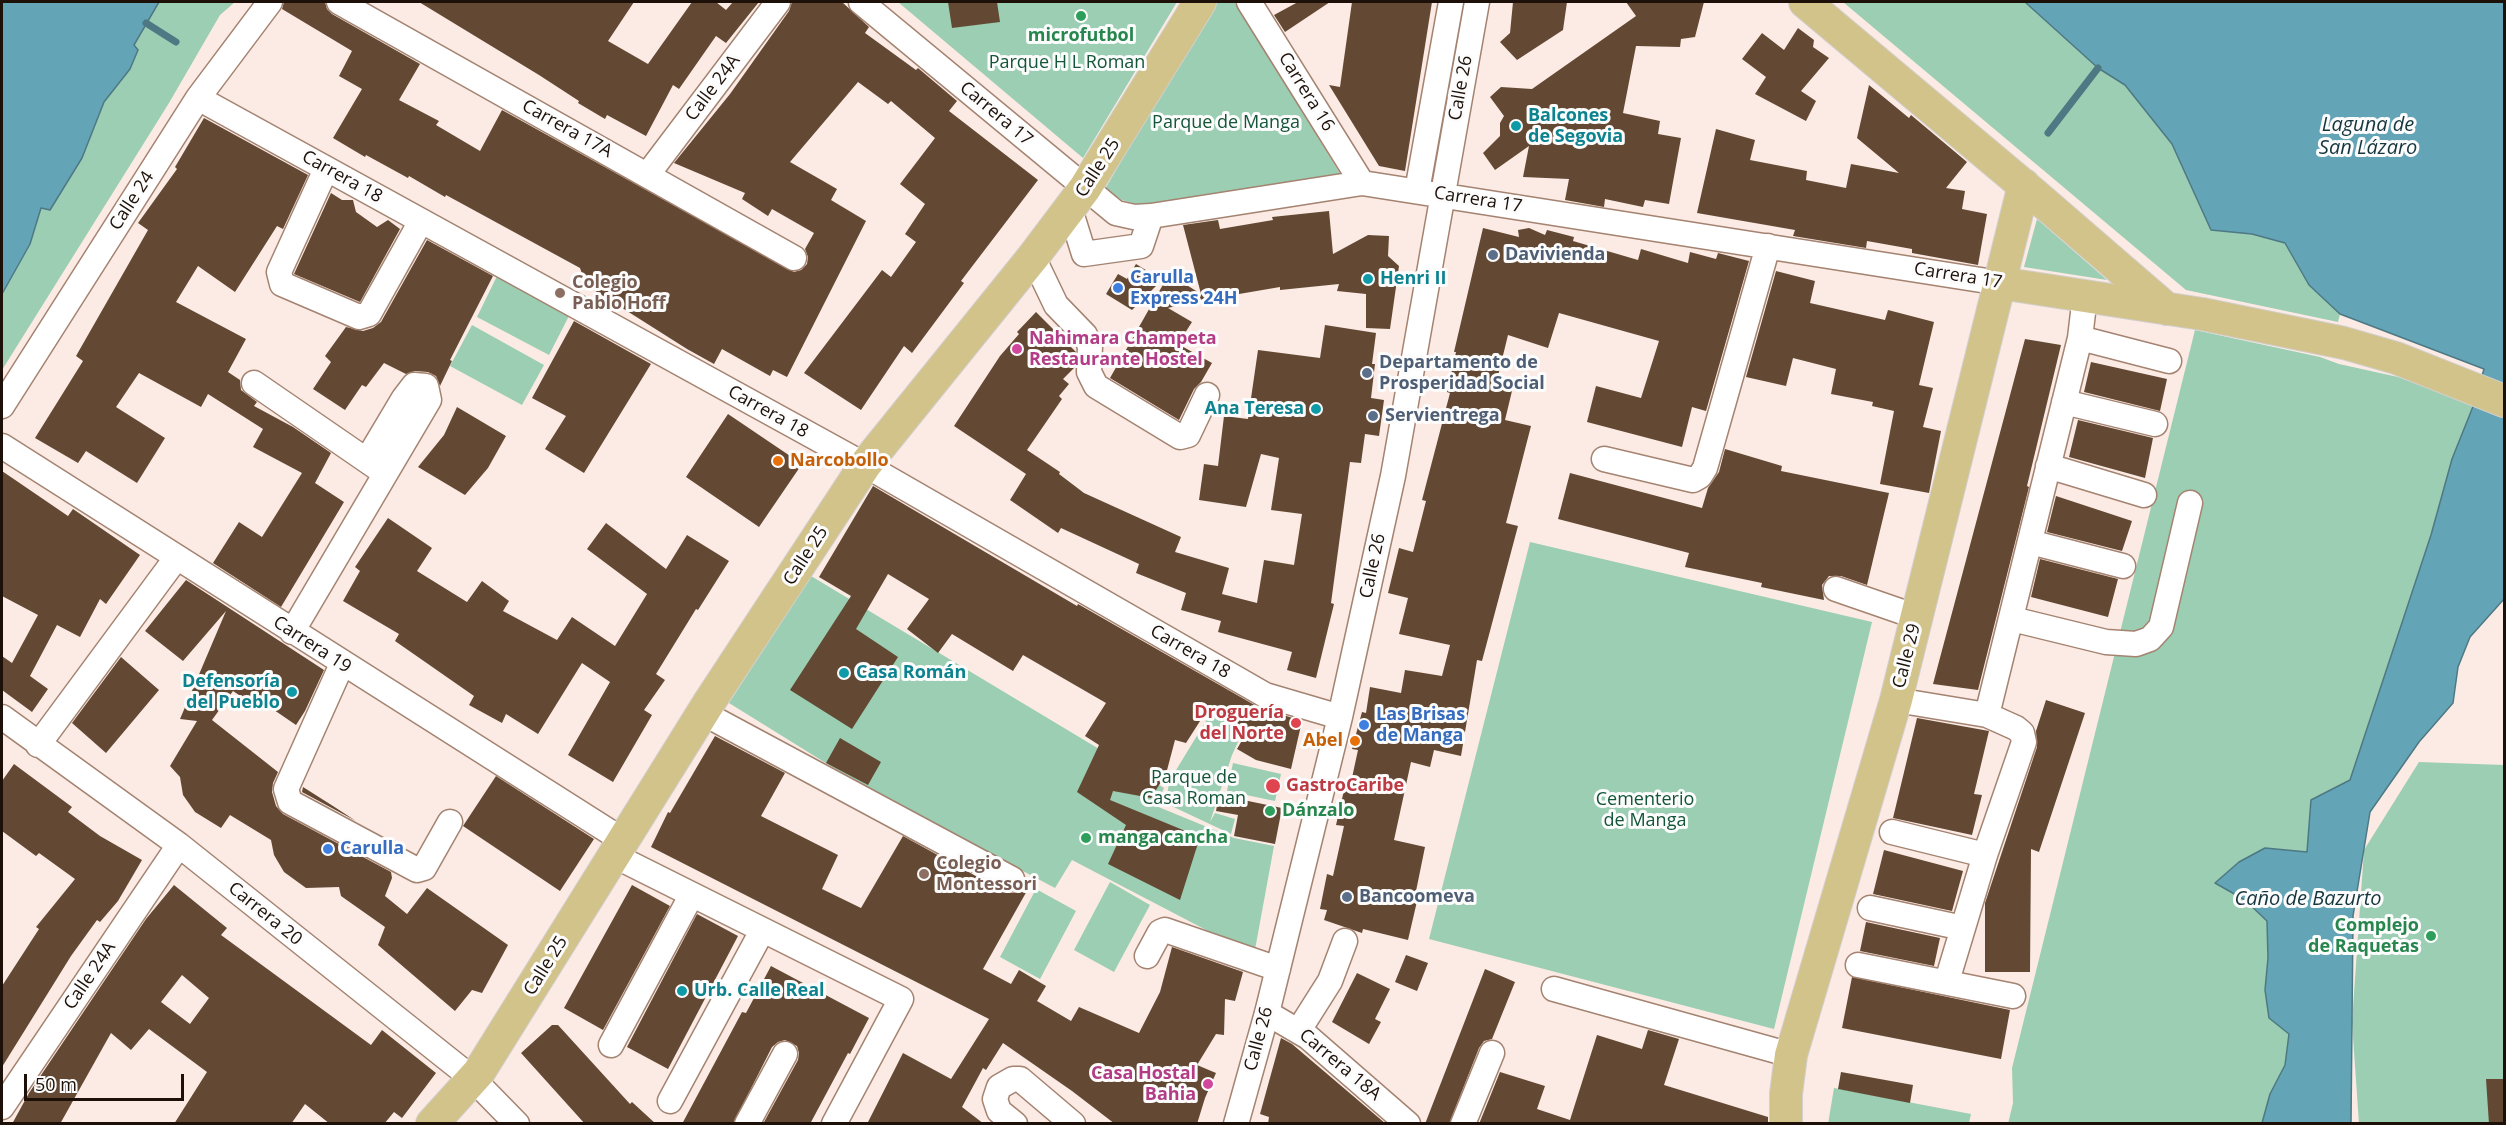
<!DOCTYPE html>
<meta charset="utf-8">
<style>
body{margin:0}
#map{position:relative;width:2506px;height:1125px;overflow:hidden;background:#fbebe4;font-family:"Open Sans",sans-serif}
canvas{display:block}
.frame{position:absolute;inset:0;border:3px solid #1c1009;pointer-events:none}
.scale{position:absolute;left:24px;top:1074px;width:160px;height:27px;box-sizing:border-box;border:3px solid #1c1009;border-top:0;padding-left:8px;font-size:18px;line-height:21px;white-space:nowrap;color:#1c1009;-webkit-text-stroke:4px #fcfcfc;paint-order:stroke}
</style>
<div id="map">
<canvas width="2506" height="1125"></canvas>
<div class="frame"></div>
<div class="scale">50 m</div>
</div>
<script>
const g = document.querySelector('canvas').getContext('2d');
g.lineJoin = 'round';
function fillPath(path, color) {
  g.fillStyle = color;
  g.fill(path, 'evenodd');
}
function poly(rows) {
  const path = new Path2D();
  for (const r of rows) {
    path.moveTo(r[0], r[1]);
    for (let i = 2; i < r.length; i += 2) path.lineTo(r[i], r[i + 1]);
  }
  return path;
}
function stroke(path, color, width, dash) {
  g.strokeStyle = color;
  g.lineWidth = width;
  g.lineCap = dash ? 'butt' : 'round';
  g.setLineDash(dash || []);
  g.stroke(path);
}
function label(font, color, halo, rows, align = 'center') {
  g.font = font + ' "Open Sans",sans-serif';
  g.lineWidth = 6;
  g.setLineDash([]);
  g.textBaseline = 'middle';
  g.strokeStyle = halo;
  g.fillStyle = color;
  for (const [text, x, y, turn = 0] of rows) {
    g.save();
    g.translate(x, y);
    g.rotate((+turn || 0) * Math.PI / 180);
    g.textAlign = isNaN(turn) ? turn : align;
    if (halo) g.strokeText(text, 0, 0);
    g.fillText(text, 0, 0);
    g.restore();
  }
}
fillPath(poly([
 [159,2,235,2,220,15,169,103,2,370,2,294,30,244,41,208,50,210,82,158,104,102,130,69,134,46],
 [898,2,1177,2,1083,158],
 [1214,2,1235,2,1342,177,1144,206,1122,200,1105,189],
 [1843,2,2025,2,2098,68,2125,85,2172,144,2211,230,2252,234,2285,243,2309,285,2340,314,2338,322,2186,290],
 [2037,219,2107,280,2024,267],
 [498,274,571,312,549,355,477,317],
 [472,325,544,365,522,405,450,366],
 [2195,330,2320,357,2339,364,2398,377,2474,404,2452,459,2431,535,2350,780,2311,800,2307,852,2265,848,2215,883,2245,900,2267,921,2268,958,2265,990,2289,1034,2285,1065,2270,1094,2262,1123,2008,1124,2013,1103,2012,1068],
 [1530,542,1872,622,1774,1029,1429,939],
 [811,576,1164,788,1156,806,1234,838,1274,846,1254,955,1072,860,1055,888,866,788,729,703],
 [1212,711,1243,731,1232,755,1210,822,1215,813,1235,819,1231,834,1165,803,1170,780],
 [2419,762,2504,765,2504,1123,2359,1124,2352,1022,2364,850],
 [1233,763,1281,774,1275,801,1227,791],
 [1110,882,1150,905,1114,972,1074,950],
 [1036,889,1076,911,1040,979,1000,957],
 [1834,1088,1971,1114,1969,1123,1828,1124]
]), '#9bceb2');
const water = poly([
 [2,2,159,2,134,45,138,50,130,69,104,102,82,158,50,210,41,208,30,244,2,294,2,2],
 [2025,2,2504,2,2504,599,2470,637,2458,667,2453,703,2419,742,2370,812,2353,916,2351,1123,2262,1123,2270,1094,2285,1065,2289,1034,2269,1018,2265,990,2268,958,2267,921,2245,900,2215,883,2239,862,2265,848,2307,852,2311,800,2350,780,2431,535,2452,459,2474,404,2484,369,2340,314,2309,285,2285,243,2252,234,2211,230,2172,144,2125,85,2098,68,2025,2]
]);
fillPath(water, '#63a5b7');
stroke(water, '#4e7883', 1.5);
stroke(poly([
 [146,23,176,42],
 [2048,133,2098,68]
]), '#4e7883', 7);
fillPath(poly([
 [284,2,325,2,327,9,332,14,420,64,399,100,439,121,436,125,480,151,502,110,794,272,801,270,807,264,808,257,805,249,814,233,772,209,768,216,742,199,745,193,674,163,730,94,789,11,792,2,842,2,869,27,865,33,916,70,918,68,957,101,949,111,1038,180,961,281,964,283,912,353,904,346,861,410,804,373,882,270,891,277,916,242,905,234,925,204,900,184,935,138,891,101,888,104,858,82,790,162,837,189,831,200,866,221,787,377,773,370,770,376,722,349,714,364,687,349,586,285,580,268,446,195,445,197,409,176,408,178,366,155,365,157,333,138,362,89,339,76,352,51,282,9],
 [419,2,634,2,608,41,648,64,692,2,716,2,726,10,733,2,759,2,726,43,716,36,679,89,673,85,646,136,607,115,605,119,578,103,579,101,539,75],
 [948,2,997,2,1000,22,952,28],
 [1298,2,1330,2,1285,32,1274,15],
 [1352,2,1432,2,1405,171,1379,166,1329,85,1340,87],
 [1513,2,1567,2,1563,30,1517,60,1500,42,1510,33],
 [1626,2,1704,2,1695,37,1681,39,1680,47,1636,46,1623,113,1660,121,1658,134,1681,138,1669,204,1645,200,1643,207,1605,199,1604,207,1565,200,1569,179,1523,177,1529,146,1495,170,1483,153,1500,136,1500,123,1504,116,1490,97,1501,87,1532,89,1636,16],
 [1798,28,1814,40,1813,47,1829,58,1801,91,1816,101,1806,121,1755,94,1766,77,1742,59,1762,33,1784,50],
 [1869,85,1909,118,1911,115,1967,162,1946,188,1965,191,1962,209,1987,214,1978,265,1912,253,1912,249,1867,241,1866,248,1793,236,1795,230,1697,213,1716,129,1755,140,1750,160,1807,171,1806,180,1846,188,1851,164,1899,173,1857,138],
 [204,118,308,175,283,229,277,226,235,292,198,266,176,302,246,339,228,372,240,380,241,390,257,402,254,406,293,427,331,453,315,483,344,502,281,607,213,563,239,522,262,537,302,473,253,447,263,429,208,394,201,407,139,373,116,407,165,438,137,483,86,451,78,463,35,438,83,361,76,356,148,230,138,223,177,169,175,167],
 [331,193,342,200,353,200,356,212,377,227,388,220,400,229,360,302,294,274],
 [1329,211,1333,254,1368,235,1389,236,1388,256,1399,266,1390,329,1366,328,1366,294,1337,291,1339,284,1280,290,1280,287,1239,294,1239,290,1168,308,1192,322,1178,344,1212,363,1201,382,1194,389,1179,420,1110,378,1169,274,1201,294,1183,225,1218,220,1220,229,1273,220,1272,217],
 [1483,228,1519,237,1518,230,1529,228,1545,235,1547,230,1574,237,1573,241,1638,260,1641,249,1688,263,1690,252,1716,259,1718,253,1749,261,1706,411,1692,407,1682,447,1587,422,1596,386,1641,398,1659,341,1559,313,1548,348,1508,335,1497,380,1499,381,1498,388,1512,391,1505,420,1531,426,1506,523,1518,526,1482,661,1477,660,1461,756,1434,750,1430,767,1411,762,1394,840,1425,847,1415,896,1418,897,1408,940,1363,929,1362,933,1324,920,1327,910,1320,909,1327,874,1333,876,1344,826,1336,825,1345,786,1350,787,1358,750,1352,749,1362,712,1366,713,1370,687,1401,693,1405,670,1442,676,1450,645,1399,634,1408,598,1388,593,1399,548,1413,552,1426,501,1422,500,1450,393,1447,392,1456,352,1454,352],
 [427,240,493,276,450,360,452,361,440,386,436,376,428,372,415,371,406,374,384,363,366,387,362,385,345,410,313,389,331,362,325,356,346,327,363,331,373,328,381,322],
 [1136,264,1162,280,1132,310,1106,294,1118,274,1127,279],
 [1776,271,1815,281,1810,303,1885,320,1888,310,1934,322,1919,385,1933,388,1923,427,1941,431,1929,493,1880,484,1894,411,1872,406,1873,402,1831,394,1836,369,1793,358,1786,386,1746,377],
 [1036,312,1076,352,1075,367,1063,379,1069,384,1059,396,1062,399,1027,450,1060,472,1059,474,1084,493,1181,537,1175,552,1229,568,1222,594,1257,603,1264,560,1294,565,1302,514,1271,510,1279,458,1261,454,1246,507,1199,500,1204,464,1218,466,1224,416,1248,419,1258,350,1320,358,1325,325,1376,333,1372,364,1375,364,1371,398,1384,400,1379,436,1365,434,1361,463,1350,462,1331,603,1334,604,1316,678,1287,670,1292,652,1218,632,1221,621,1181,610,1186,593,1136,573,1139,564,1061,528,1058,533,1010,500,1026,474,954,426,1000,356,1019,334,1017,332],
 [574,321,651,364,584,473,545,449,566,416,532,398],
 [2025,339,2061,345,2027,486,2029,487,1978,690,1933,684],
 [2091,362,2167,379,2160,411,2084,392],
 [457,407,506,436,488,468,465,495,418,467,444,435],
 [728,414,802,464,759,527,686,477],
 [2078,420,2153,438,2145,478,2069,457],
 [1725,449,1782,466,1781,471,1889,493,1867,585,1841,576,1829,576,1822,585,1824,600,1761,587,1762,583,1685,567,1689,553,1558,519,1570,473,1702,508,1708,488,1719,472],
 [2,471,68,516,73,509,140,555,106,604,100,599,80,637,57,625,30,676,48,689,32,712,2,690,2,656,12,663,38,615,2,596],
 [873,486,1077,606,1078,604,1258,707,1302,721,1291,769,1256,760,1237,749,1248,730,1209,707,1186,743,1175,740,1166,774,1151,798,1113,791,1110,800,1200,837,1180,900,1108,864,1126,825,1077,792,1099,745,1085,736,1106,703,1023,655,1013,671,952,634,938,653,907,629,929,599,888,574,856,629,898,657,852,729,790,690,851,596,819,577],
 [2056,496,2132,521,2122,551,2047,532],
 [388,518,432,548,417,571,467,602,482,581,509,601,503,611,557,640,572,617,615,646,647,594,587,549,606,523,666,569,687,535,729,561,698,610,696,609,656,674,665,680,644,710,652,715,613,782,568,755,610,682,582,663,538,734,506,714,502,723,469,705,474,696,395,641,399,634,343,601,360,571,355,567],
 [2040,559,2118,579,2108,617,2031,597],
 [186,580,324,670,305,711,296,725,255,697,251,703,233,691,212,720,278,772,273,783,272,792,276,806,283,814,391,872,392,878,385,896,407,914,427,888,508,945,482,993,472,990,455,1011,378,945,385,927,341,896,339,887,306,888,284,872,274,855,271,840,230,815,221,828,195,812,183,795,180,777,170,766,197,721,180,719,226,611,183,661,145,631],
 [121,657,159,690,106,753,72,723],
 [2046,700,2085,713,2039,852,2031,849,2030,972,1985,972,1985,903,2037,747,2036,731],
 [1917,718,1989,731,1974,794,1982,795,1972,835,1893,818],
 [715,736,785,773,761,816,838,855,822,889,861,908,903,836,1005,892,1013,893,1024,887,1028,889,983,969,1011,984,1019,970,1046,986,1037,1001,1071,1021,1079,1007,1139,1033,1160,992,1172,947,1243,972,1235,1001,1225,999,1224,1035,1216,1034,1197,1065,1216,1073,1205,1098,1197,1124,1115,1124,1072,1091,1003,1043,986,1070,983,1068,962,1107,984,1124,867,1124,903,1053,951,1079,989,1019,651,847,668,812,670,813],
 [840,738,881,762,868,785,826,763],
 [14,764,72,807,68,812,100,836,142,860,118,901,100,922,97,920,71,956,2,1067,2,986,39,929,36,927,75,879,39,853,36,856,2,831,2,781],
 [496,776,594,839,560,891,463,826],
 [303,787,333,806,356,821,302,792],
 [1219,795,1282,808,1275,844,1234,836,1238,815,1216,811],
 [1884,850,1963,871,1952,911,1873,894],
 [174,885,227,928,221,935,371,1045,382,1030,436,1073,402,1118,394,1112,384,1124,330,1124,305,1104,291,1124,174,1124,207,1072,149,1029,131,1050,111,1033,60,1124,12,1124,29,1093,146,919],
 [182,975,209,998,190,1024,161,1002],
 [632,885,670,906,603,1030,564,1008],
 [697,914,738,936,668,1069,627,1047],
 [1866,922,1940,938,1934,966,1860,951],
 [1406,955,1428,963,1417,991,1395,982],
 [771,966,869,1018,850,1054,848,1053,810,1124,763,1124,798,1060,799,1053,797,1046,785,1040,778,1042,772,1047,733,1124,682,1124,742,1012,746,1013],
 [1485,969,1515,982,1492,1039,1484,1041,1479,1048,1449,1124,1425,1124],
 [1357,973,1390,989,1375,1019,1381,1022,1369,1044,1332,1022],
 [1852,977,2010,1010,2001,1059,1842,1028],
 [552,1025,558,1025,630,1104,632,1102,656,1124,585,1124,521,1053],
 [1648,1030,1679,1039,1664,1085,1768,1117,1768,1124,1479,1124,1500,1072,1545,1086,1537,1109,1570,1120,1597,1035,1642,1049],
 [1281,1038,1292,1044,1386,1124,1268,1124,1269,1117,1260,1114],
 [1841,1072,1913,1085,1910,1103,1838,1089],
 [2486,1079,2505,1079,2505,1124,2489,1124]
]), '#634933');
const minor = poly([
 [339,2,794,258],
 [861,2,1116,213,1134,217,1151,216,1362,183,2000,283],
 [1249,2,1362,183],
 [198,98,865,465,1265,695,1340,717],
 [326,169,279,272,282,284,359,317,369,314,421,221],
 [648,174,778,2],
 [1417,191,1451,2],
 [1070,209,1084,254,1141,246,1151,216],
 [1033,257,1056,305,1085,335,1090,346,1089,372,1096,386,1180,437,1188,435,1207,395],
 [2080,338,2169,361],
 [254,383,379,469],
 [2064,402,2155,424],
 [2,406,198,98,270,2],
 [2,446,624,841],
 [1604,459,1693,480,1700,476,1705,468,1768,246],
 [2048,466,2144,495],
 [2030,542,2123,566],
 [1836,589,1917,617],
 [2012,619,2106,642,2136,644,2150,639,2161,627,2190,503],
 [292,632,429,400,426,386,414,385,404,398,367,460],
 [342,664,286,789,290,802,417,870,424,868,450,822],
 [1896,700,1987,715,2080,338,2085,296],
 [703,713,1012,879],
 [2,717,179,845,473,1079,517,1124],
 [38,745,177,557],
 [1892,832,1985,855],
 [615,856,901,999,834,1124],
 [1870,908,1963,928],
 [1147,956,1160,932,1165,930,1278,969],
 [1858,965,2013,996],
 [1947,981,1985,855,2024,742,2022,733,2016,728,1987,715],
 [1554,989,1791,1055],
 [1267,1013,1308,1037,1408,1124],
 [1299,1030,1330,981,1345,941],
 [611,1045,691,896],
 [670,1101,762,931],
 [2,1107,179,845],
 [747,1124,785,1054],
 [1015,1124,999,1111,995,1099,999,1087,1013,1079,1020,1079,1073,1124],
 [1236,1124,1267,1013,1340,717,1393,476,1477,2],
 [1463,1124,1492,1053]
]);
const major = poly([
 [1805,2,2035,195,2167,309],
 [2000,283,2202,314,2344,343,2396,358,2504,401],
 [432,1124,479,1072,710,701,865,465,1033,257,1085,188,1200,2],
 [1786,1124,1786,1094,1791,1055,1896,700,2024,185]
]);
stroke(minor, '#a48371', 27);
stroke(major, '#d2cfce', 34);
stroke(minor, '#fff', 24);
stroke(major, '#d2c38b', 32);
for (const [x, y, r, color] of [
 [1081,16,6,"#2e9e5b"],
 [1516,126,6,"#0f9aa8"],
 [1493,255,6,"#5c6f8a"],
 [1368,279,6,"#0f9aa8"],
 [1118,288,6,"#3f7fe0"],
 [560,293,6,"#8d6e63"],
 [1017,349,6,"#d1479c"],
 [1367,373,6,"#5c6f8a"],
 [1316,409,6,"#0f9aa8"],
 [1373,416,6,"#5c6f8a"],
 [778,461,6,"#e8710a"],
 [844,673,6,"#0f9aa8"],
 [292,692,6,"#0f9aa8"],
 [1296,723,6,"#e0444e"],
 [1364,725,6,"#3f7fe0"],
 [1355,741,6,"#e8710a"],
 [1273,786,8,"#e0444e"],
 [1270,811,6,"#2e9e5b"],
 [1086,838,6,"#2e9e5b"],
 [328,849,6,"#3f7fe0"],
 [924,874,6,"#8d6e63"],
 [1347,897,6,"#5c6f8a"],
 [2431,936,6,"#2e9e5b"],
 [682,991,6,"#0f9aa8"],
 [1208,1084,6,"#d1479c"]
]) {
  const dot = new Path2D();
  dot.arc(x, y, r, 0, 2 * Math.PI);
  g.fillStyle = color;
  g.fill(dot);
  stroke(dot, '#fcfcfc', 2);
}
label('bold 18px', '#27864d', '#fcfcfc', [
 ["microfutbol",1081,36,"center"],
 ["Dánzalo",1282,811],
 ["manga cancha",1098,838],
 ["Complejo",2419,926,"right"],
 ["de Raquetas",2419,947,"right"]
], 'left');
label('18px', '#125538', '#fcfcfc', [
 ["Parque H L Roman",1067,63],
 ["Parque de Manga",1226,123],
 ["Parque de",1194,778],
 ["Casa Roman",1194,799],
 ["Cementerio",1645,800],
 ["de Manga",1645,821]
]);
label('18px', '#1c1009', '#fcfcfc', [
 ["Calle 24A",713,88,-53],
 ["Calle 26",1461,88,-80],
 ["Carrera 16",1306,92,58],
 ["Carrera 17",996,114,40],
 ["Carrera 17A",567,129,29],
 ["Calle 25",1098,168,-57],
 ["Carrera 18",342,177,29],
 ["Carrera 17",1478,200,9],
 ["Calle 24",132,201,-57],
 ["Carrera 17",1958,276,9],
 ["Carrera 18",768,412,29],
 ["Calle 25",806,556,-57],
 ["Calle 26",1373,566,-78],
 ["Carrera 19",312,645,33],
 ["Carrera 18",1190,652,30],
 ["Calle 29",1907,656,-76],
 ["Carrera 20",265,914,39],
 ["Calle 25",546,966,-58],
 ["Calle 24A",90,976,-56],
 ["Calle 26",1259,1039,-75],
 ["Carrera 18A",1340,1065,40]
]);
label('bold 18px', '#0d838f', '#fcfcfc', [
 ["Balcones",1528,116],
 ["de Segovia",1528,137],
 ["Henri II",1380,279],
 ["Ana Teresa",1304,409,"right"],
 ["Casa Román",856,673],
 ["Defensoría",280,682,"right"],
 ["del Pueblo",280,703,"right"],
 ["Urb. Calle Real",694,991]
], 'left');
label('bold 18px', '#4e5e75', '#fcfcfc', [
 ["Davivienda",1505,255],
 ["Departamento de",1379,363],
 ["Prosperidad Social",1379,384],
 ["Servientrega",1385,416],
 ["Bancoomeva",1359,897]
], 'left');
label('bold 18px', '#366cbe', '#fcfcfc', [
 ["Carulla",1130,278],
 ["Express 24H",1130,299],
 ["Las Brisas",1376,715],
 ["de Manga",1376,736],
 ["Carulla",340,849]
], 'left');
label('bold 18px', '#785e54', '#fcfcfc', [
 ["Colegio",572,283],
 ["Pablo Hoff",572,304],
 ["Colegio",936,864],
 ["Montessori",936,885]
], 'left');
label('bold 18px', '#b23c85', '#fcfcfc', [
 ["Nahimara Champeta",1029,339],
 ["Restaurante Hostel",1029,360],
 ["Casa Hostal",1196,1074,"right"],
 ["Bahia",1196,1095,"right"]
], 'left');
label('bold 18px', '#c56008', '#fcfcfc', [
 ["Narcobollo",790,461],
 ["Abel",1343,741,"right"]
], 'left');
label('bold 18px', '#be3a42', '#fcfcfc', [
 ["Droguería",1284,713],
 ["del Norte",1284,734],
 ["GastroCaribe",1286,786,"left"]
], 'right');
label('italic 20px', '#15363e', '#fcfcfc', [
 ["Laguna de",2368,125],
 ["San Lázaro",2368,148],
 ["Caño de Bazurto",2308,899]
]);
</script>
